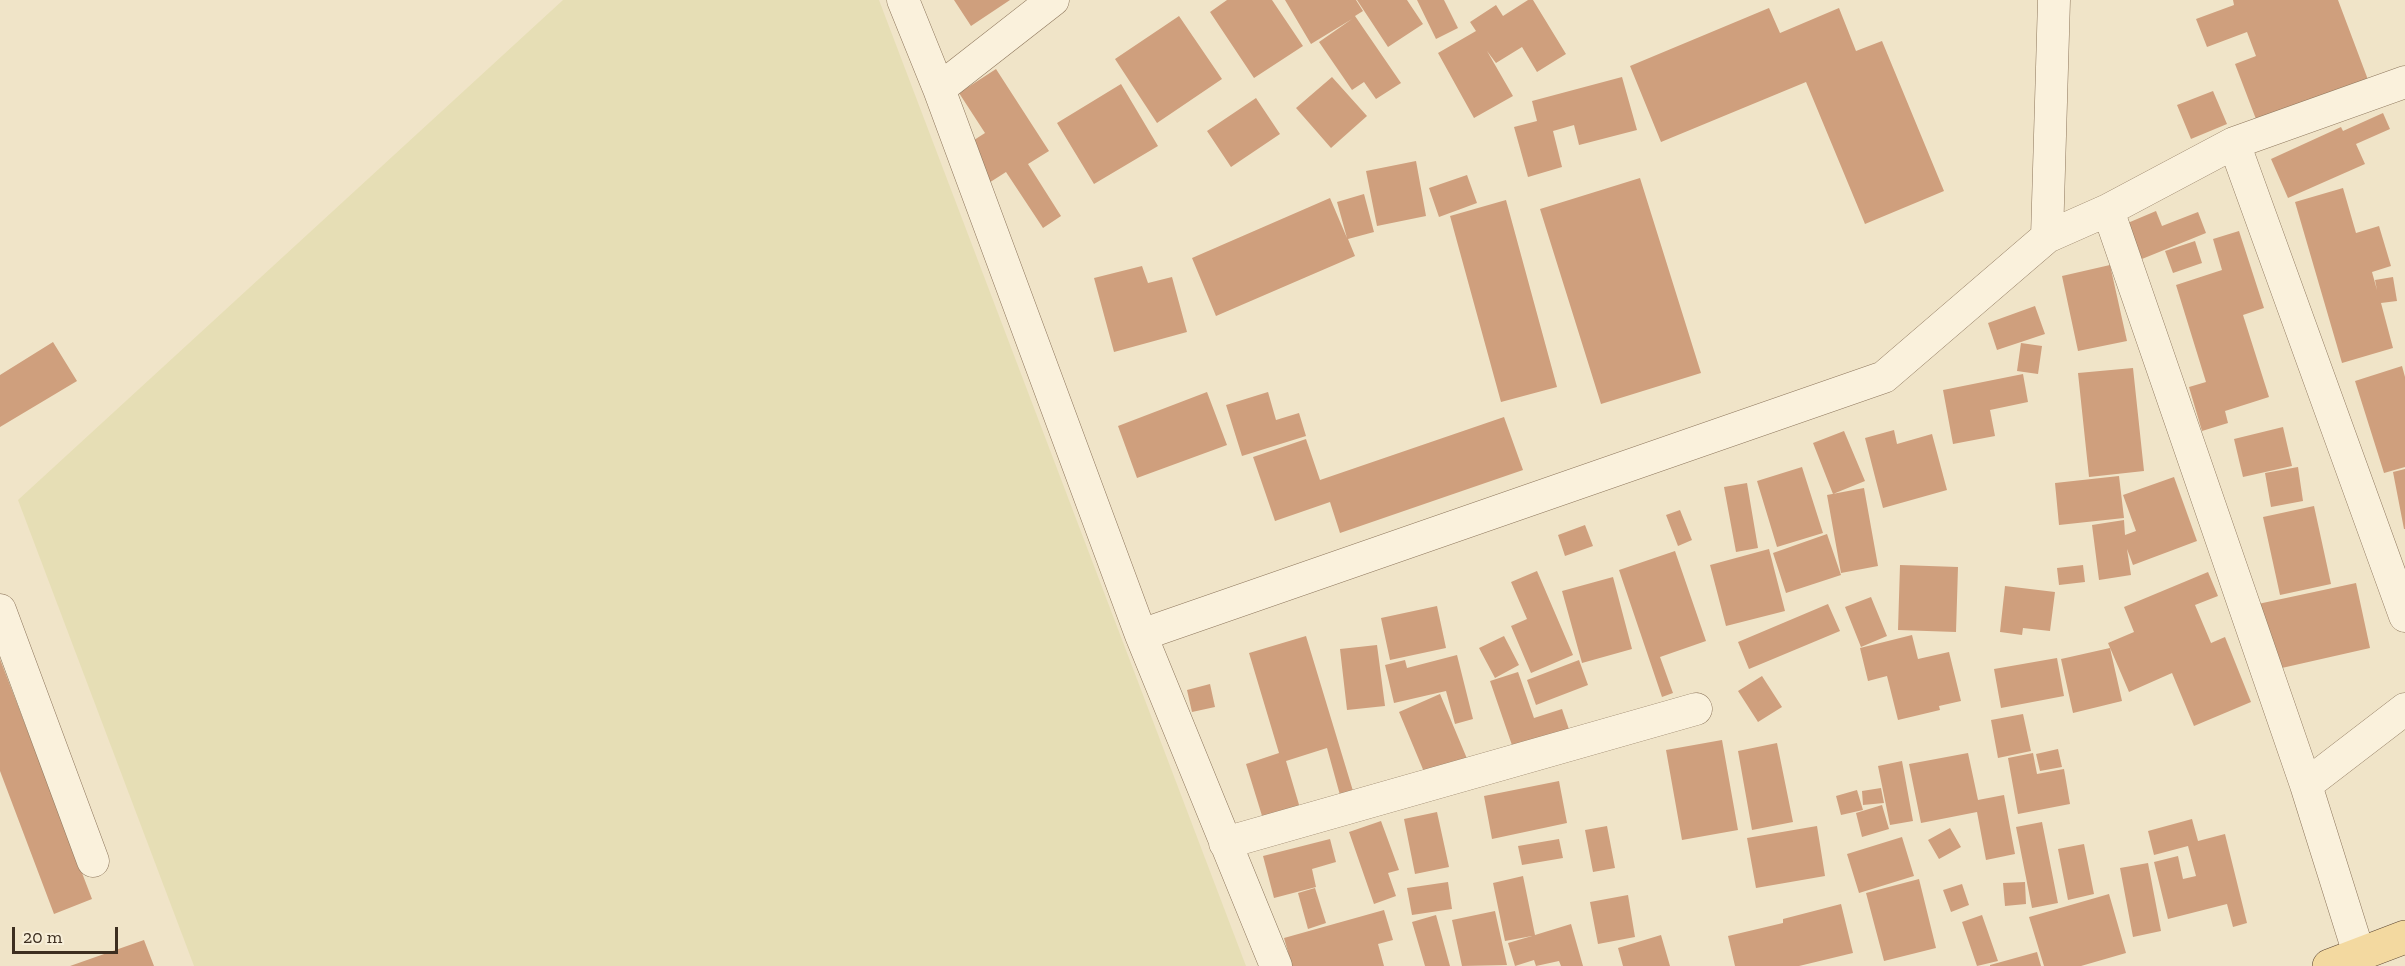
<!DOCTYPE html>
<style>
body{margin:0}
#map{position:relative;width:2405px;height:966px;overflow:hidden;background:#f0e4c8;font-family:"Zilla Slab",serif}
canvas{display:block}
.scale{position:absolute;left:12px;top:927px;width:106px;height:27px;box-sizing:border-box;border:3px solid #3d2e20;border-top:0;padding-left:8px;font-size:18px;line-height:21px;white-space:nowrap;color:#3d2e20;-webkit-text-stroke:4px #f7eed8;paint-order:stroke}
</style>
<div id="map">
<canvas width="2405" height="966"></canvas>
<div class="scale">20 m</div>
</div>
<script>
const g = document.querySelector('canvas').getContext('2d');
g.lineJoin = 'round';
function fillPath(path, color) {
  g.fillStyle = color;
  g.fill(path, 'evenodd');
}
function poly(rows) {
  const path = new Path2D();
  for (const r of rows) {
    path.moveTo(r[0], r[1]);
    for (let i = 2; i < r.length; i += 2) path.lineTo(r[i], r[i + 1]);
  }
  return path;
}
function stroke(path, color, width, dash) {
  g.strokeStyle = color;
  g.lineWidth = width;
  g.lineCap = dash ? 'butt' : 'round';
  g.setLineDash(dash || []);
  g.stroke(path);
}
fillPath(poly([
 [563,0,879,0,1246,966,194,966,18,500]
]), '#e6deb5');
fillPath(poly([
 [954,0,1010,0,971,26],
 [1227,0,1272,0,1303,46,1254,78,1210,12],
 [1285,0,1356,0,1363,11,1355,16,1401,83,1376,99,1364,82,1352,90,1319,42,1352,19,1311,44],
 [1357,0,1407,0,1423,24,1388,47],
 [1417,0,1444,0,1458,28,1436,39],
 [1528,0,1533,0,1566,54,1537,72,1522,47,1496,63,1487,51,1513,96,1474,118,1438,53,1476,31,1470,22,1496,5,1503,16],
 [2233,0,2338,0,2373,93,2259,127,2235,64,2256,56,2247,32,2207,47,2196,19,2234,5],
 [1769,8,1780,33,1839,8,1856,51,1882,41,1944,191,1865,224,1806,82,1661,142,1630,66],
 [1179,16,1222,79,1157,123,1115,59],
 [996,69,1049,151,1028,164,1061,216,1043,228,1006,172,981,188,957,151,985,133,959,93],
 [1332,77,1367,116,1331,148,1296,108],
 [1622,77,1637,130,1579,145,1574,125,1553,131,1562,167,1528,177,1514,127,1537,121,1532,101],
 [1121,84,1158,146,1094,184,1057,123],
 [2213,91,2227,124,2191,139,2177,105],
 [1256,98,1280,134,1231,167,1207,131],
 [2383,113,2390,129,2356,144,2365,164,2288,198,2271,159,2341,127,2343,131],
 [1416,161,1426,216,1377,226,1366,171],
 [1467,175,1477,203,1439,217,1429,188],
 [1640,178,1701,373,1601,404,1540,209],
 [2343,188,2356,233,2379,226,2391,266,2372,272,2377,290,2375,280,2393,277,2397,301,2381,303,2393,348,2342,363,2295,202],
 [1364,194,1374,232,1348,239,1355,256,1216,316,1192,258,1330,198,1347,238,1337,202],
 [1506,200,1557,387,1501,402,1450,216],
 [2156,211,2162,226,2198,212,2206,233,2137,261,2123,225],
 [2239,231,2264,308,2243,315,2269,397,2225,411,2228,423,2202,431,2189,387,2206,382,2176,285,2222,270,2213,239],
 [2195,241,2202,263,2173,273,2165,251],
 [2110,265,2127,341,2078,351,2062,276],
 [1142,266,1148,283,1172,277,1187,332,1114,352,1094,278],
 [2035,306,2045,334,1997,350,1988,323],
 [53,342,77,381,0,427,0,375],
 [2021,343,2042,346,2038,374,2017,371],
 [2402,366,2405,377,2405,467,2384,473,2355,381],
 [2133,368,2144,471,2089,477,2078,373],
 [2023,374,2028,402,1990,410,1995,436,1953,444,1943,390],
 [1207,392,1227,445,1137,478,1118,426],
 [1268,392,1276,420,1299,413,1306,436,1242,456,1226,405],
 [1504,417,1523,470,1340,533,1330,502,1275,521,1253,457,1306,439,1320,480],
 [2283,427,2292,466,2243,477,2234,439],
 [1894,430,1897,444,1932,434,1947,490,1883,508,1865,438],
 [1844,431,1865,481,1833,494,1813,443],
 [1802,467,1823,533,1777,547,1757,481],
 [2298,467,2303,501,2271,507,2265,473],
 [2405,469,2405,529,2404,529,2393,472],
 [2119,476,2124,518,2059,525,2055,483],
 [2174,477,2197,541,2133,565,2127,549,2131,575,2099,580,2092,525,2124,520,2125,535,2136,531,2123,495],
 [1747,483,1758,548,1736,552,1724,487],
 [1864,488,1878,566,1841,573,1827,495],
 [2314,506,2331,584,2280,595,2263,517],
 [1680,510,1692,540,1678,546,1666,515],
 [1585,525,1593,546,1565,556,1558,535],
 [1827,534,1841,575,1786,593,1773,553],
 [1769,549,1785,611,1726,626,1710,565],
 [1675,551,1706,641,1660,657,1673,693,1662,697,1619,570],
 [1900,565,1958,567,1956,632,1898,630],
 [2083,565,2085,582,2059,585,2057,568],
 [1537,571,1573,655,1531,673,1511,626,1527,619,1511,582],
 [2208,572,2218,596,2195,605,2211,643,2225,637,2251,702,2194,726,2172,673,2129,692,2108,643,2134,632,2124,607],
 [1613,577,1632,649,1582,663,1562,591],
 [2356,583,2370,648,2273,670,2258,604],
 [2005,586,2055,592,2050,631,2023,628,2022,635,2000,632],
 [1871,597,1887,636,1861,647,1845,607],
 [1828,604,1840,631,1749,669,1738,642],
 [1437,606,1446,648,1390,660,1381,618],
 [1912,635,1918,659,1949,652,1961,701,1939,706,1940,710,1898,720,1887,676,1868,681,1860,648],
 [1306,636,1353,791,1340,795,1327,748,1286,761,1300,808,1263,819,1246,764,1279,753,1249,653],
 [1504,636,1519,665,1495,678,1479,648],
 [1377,645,1385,706,1347,710,1340,649],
 [2110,648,2122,701,2073,713,2061,659],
 [1457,655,1473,719,1455,724,1446,691,1394,703,1385,665,1405,660,1407,668],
 [2057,658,2064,696,2001,708,1994,669],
 [0,659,92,899,54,914,0,771],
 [1579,660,1588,685,1536,705,1527,680],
 [1518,672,1534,718,1562,709,1573,741,1514,751,1490,681],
 [1762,676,1782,707,1758,722,1738,691],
 [1210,684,1215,707,1192,712,1187,690],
 [1440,694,1468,761,1427,779,1399,712],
 [2023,714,2031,751,1998,758,1991,720],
 [1722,740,1738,830,1682,840,1666,750],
 [1777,743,1793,822,1752,830,1738,751],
 [2058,749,2062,767,2040,771,2036,754],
 [1968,753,1978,800,2004,795,2015,854,1986,860,1977,812,1921,823,1909,764],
 [2033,753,2037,774,2064,769,2070,804,2018,814,2008,758],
 [1902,761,1913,821,1890,825,1878,766],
 [1559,781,1567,823,1492,839,1484,796],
 [1881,788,1884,803,1863,805,1862,791],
 [1857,790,1863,810,1841,815,1836,796],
 [1882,805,1889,829,1862,837,1856,813],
 [1437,812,1449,867,1415,874,1404,819],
 [2192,819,2198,841,2225,834,2247,923,2233,927,2227,904,2168,919,2154,862,2178,856,2183,879,2196,876,2188,846,2154,855,2148,831],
 [1381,821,1399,870,1388,873,1396,896,1374,904,1349,832],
 [2042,822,2058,903,2032,908,2016,827],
 [1607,826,1615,868,1593,872,1585,830],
 [1817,826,1825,876,1756,888,1747,838],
 [1950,828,1961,847,1939,859,1928,840],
 [1902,837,1914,876,1859,893,1847,854],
 [1330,839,1336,862,1312,869,1316,887,1274,898,1263,856],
 [1559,839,1563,858,1522,865,1518,846],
 [2084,844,2094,894,2068,900,2058,849],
 [2148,863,2161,931,2133,937,2120,868],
 [1523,876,1535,935,1571,924,1583,966,1561,966,1559,961,1536,966,1534,960,1515,966,1508,943,1532,936,1505,941,1493,883],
 [1919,879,1936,948,1884,961,1866,893],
 [1448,882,1452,909,1412,915,1407,888],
 [2025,882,2026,904,2005,906,2003,883],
 [1962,884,1969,905,1951,912,1943,890],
 [1315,888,1326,923,1308,929,1298,893],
 [2109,894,2126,953,2081,966,2044,966,2029,917],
 [1628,895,1635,937,1598,944,1590,902],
 [1841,904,1853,953,1799,966,1735,966,1728,936,1783,923,1783,919],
 [1384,910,1393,940,1378,944,1384,966,1292,966,1284,938],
 [1495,911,1507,965,1462,966,1452,920],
 [1436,915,1450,966,1425,966,1412,922],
 [1982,915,1998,961,1977,966,1962,922],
 [1661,935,1670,966,1623,966,1618,948],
 [144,940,154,966,70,966],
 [2037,952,2041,966,1990,966,1990,965]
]), '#cf9f7d');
const minor = poly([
 [903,0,939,89,1141,635,1276,966],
 [939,89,1053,0],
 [2234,143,2405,616],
 [2047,237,2108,210],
 [0,610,93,861],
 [1141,635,1884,377,2047,237,2054,0],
 [2306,785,2405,709],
 [1225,843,1696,709],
 [2359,954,2306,785,2108,210,2234,143,2405,82]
]);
const primary = poly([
 [2329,966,2405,937]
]);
stroke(minor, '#8d765c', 33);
stroke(primary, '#5b4430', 34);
stroke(minor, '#faf1dc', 32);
stroke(primary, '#f3d9a0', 33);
</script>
